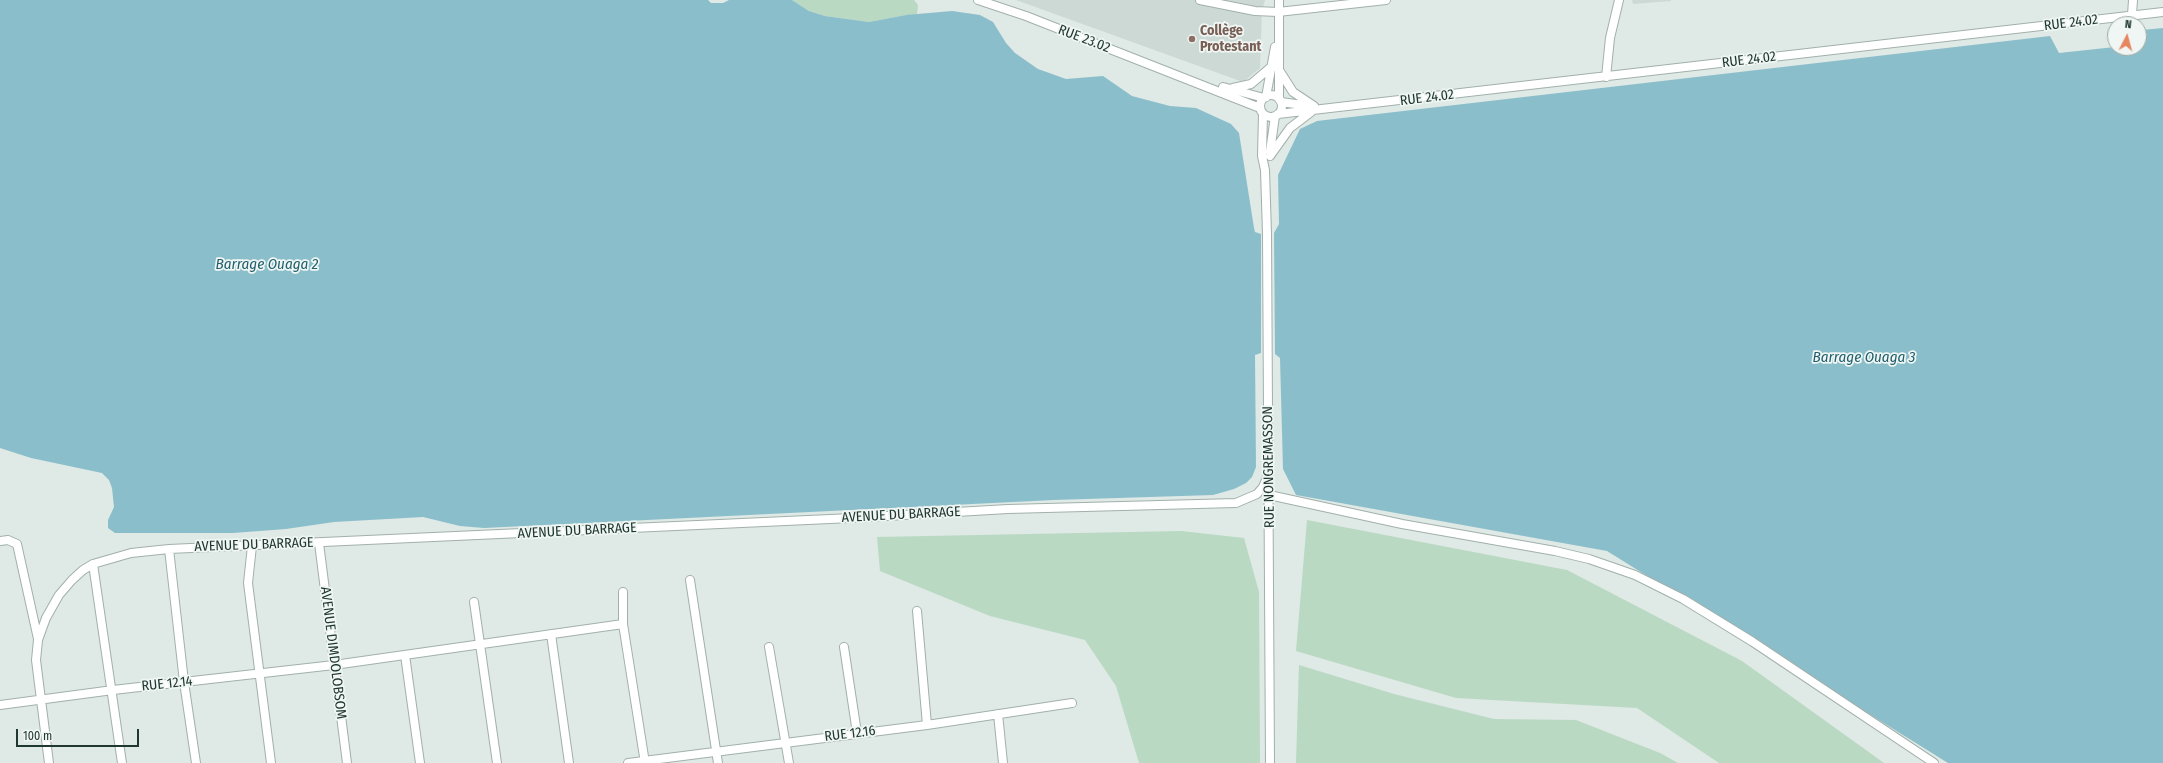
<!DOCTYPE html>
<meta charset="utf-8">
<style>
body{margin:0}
#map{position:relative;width:2163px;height:763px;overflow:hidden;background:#dfe9e5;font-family:"Fira Sans Condensed",sans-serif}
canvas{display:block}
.north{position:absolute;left:2107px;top:16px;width:40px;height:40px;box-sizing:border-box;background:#eff6f3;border:1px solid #9daaa6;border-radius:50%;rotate:6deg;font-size:11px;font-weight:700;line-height:16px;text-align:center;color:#213832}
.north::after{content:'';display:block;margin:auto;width:14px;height:18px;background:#e7855f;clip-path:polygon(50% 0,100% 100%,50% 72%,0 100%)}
.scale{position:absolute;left:16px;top:729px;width:123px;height:18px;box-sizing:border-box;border:2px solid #213832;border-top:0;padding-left:5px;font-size:12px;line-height:14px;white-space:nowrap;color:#213832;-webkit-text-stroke:3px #eff6f3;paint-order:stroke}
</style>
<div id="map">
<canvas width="2163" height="763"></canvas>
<div class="north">N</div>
<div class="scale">100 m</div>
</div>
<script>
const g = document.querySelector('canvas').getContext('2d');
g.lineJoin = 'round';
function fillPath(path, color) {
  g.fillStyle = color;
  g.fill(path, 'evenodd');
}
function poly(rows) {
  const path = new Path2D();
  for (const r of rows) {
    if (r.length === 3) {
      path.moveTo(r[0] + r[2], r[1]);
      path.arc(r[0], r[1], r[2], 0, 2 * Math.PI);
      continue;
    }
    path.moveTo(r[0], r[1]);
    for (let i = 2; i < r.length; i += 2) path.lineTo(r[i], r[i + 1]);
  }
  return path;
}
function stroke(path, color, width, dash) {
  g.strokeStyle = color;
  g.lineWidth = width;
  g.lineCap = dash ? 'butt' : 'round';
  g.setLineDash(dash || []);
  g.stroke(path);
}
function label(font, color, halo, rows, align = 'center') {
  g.font = font + ' "Fira Sans Condensed",sans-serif';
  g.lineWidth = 3.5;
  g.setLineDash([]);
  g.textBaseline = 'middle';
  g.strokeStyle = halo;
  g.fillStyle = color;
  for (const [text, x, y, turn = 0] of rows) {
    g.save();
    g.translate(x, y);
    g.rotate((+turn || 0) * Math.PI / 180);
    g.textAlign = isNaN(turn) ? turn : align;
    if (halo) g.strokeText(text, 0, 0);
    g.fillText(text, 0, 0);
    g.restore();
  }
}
fillPath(poly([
 [1016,0,1265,0,1262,10,1260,68,1243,82],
 [1632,0,1671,0,1671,1,1633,4]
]), '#cdd9d4');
fillPath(poly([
 [792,0,914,0,918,5,917,15,906,15,869,22,862,21,825,16,809,11],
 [1307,520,1567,570,1742,661,1884,763,1719,763,1637,708,1456,698,1296,651],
 [1181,531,1244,538,1259,592,1260,763,1139,763,1116,686,1085,640,990,616,880,571,877,537],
 [1299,665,1394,694,1494,719,1576,720,1660,753,1678,763,1296,763]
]), '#b9d9c3');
fillPath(poly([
 [0,0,708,0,711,3,723,3,729,0,792,0,809,11,825,16,869,22,906,15,952,11,980,15,993,22,1006,43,1015,53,1038,69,1066,79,1103,76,1132,96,1170,106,1196,108,1231,124,1239,133,1254,228,1255,232,1261,234,1261,353,1255,355,1256,467,1252,477,1246,483,1234,489,1213,495,1054,500,484,528,460,526,423,517,334,522,286,529,233,533,115,533,108,528,108,520,114,507,112,488,109,480,102,473,31,458,0,448],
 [2163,28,2163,763,1948,763,1607,551,1296,495,1283,469,1280,358,1275,354,1274,233,1279,224,1278,175,1300,129,1317,121,2050,36,2059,53,2115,47,2139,48,2139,40,2142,30]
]), '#8bbecb');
const minor = poly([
 [978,0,1026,16,1260,108],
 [1200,0,1255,11,1278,12,1386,0],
 [2132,15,2133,0],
 [1279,70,1293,92,1314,106],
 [1606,77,1610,38,1619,0],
 [1223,87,1264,98],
 [1233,88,1251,84,1271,67],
 [1271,106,11],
 [1266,97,1275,47],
 [1279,99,1279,0],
 [1281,102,1310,106],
 [1263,114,1262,156,1265,170,1267,234,1270,763],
 [1278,114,2163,12],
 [1270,152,1275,116],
 [1270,156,1290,128,1311,112],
 [1269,495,1402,524,1555,551,1589,559,1635,575,1683,599,1753,642,1934,763],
 [0,541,8,540,17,544,38,639],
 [319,543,347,763],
 [252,546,248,583,271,763],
 [169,549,184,682,196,763],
 [93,564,122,763],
 [690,580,718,763],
 [623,592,623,624,645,763],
 [474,602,497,763],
 [917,611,927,725],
 [551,634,569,763],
 [769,647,789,763],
 [844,647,857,733],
 [405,655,420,763],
 [0,705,113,690,334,665,623,624],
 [998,714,1003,763],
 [49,763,36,660,38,640,46,618,59,595,72,580,83,570,93,564,131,553,169,549,852,518,1008,509,1236,503,1257,494,1263,487,1269,473],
 [628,763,927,725,1072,703]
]);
stroke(minor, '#a2b0ac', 10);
stroke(minor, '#fff', 8);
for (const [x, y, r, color] of [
 [1192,39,4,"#8d6e63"]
]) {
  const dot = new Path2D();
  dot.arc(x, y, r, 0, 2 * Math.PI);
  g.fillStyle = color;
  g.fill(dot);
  stroke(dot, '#eff6f3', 1.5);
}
label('14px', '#213832', '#eff6f3', [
 ["RUE 24.02",2071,23,-7],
 ["RUE 23.02",1084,39,21],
 ["RUE 24.02",1749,60,-7],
 ["RUE 24.02",1427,98,-7],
 ["RUE NONGREMASSON",1269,467,-91],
 ["AVENUE DU BARRAGE",901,515,-3],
 ["AVENUE DU BARRAGE",577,531,-3],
 ["AVENUE DU BARRAGE",254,545,-2],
 ["AVENUE DIMDOLOBSOM",333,653,83],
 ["RUE 12.14",167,684,-6],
 ["RUE 12.16",850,734,-7]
]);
label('bold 14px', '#785e54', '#eff6f3', [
 ["Collège",1200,31],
 ["Protestant",1200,47]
], 'left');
label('italic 15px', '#215f6e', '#eff6f3', [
 ["Barrage Ouaga 2",267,265],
 ["Barrage Ouaga 3",1864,358]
]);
</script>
